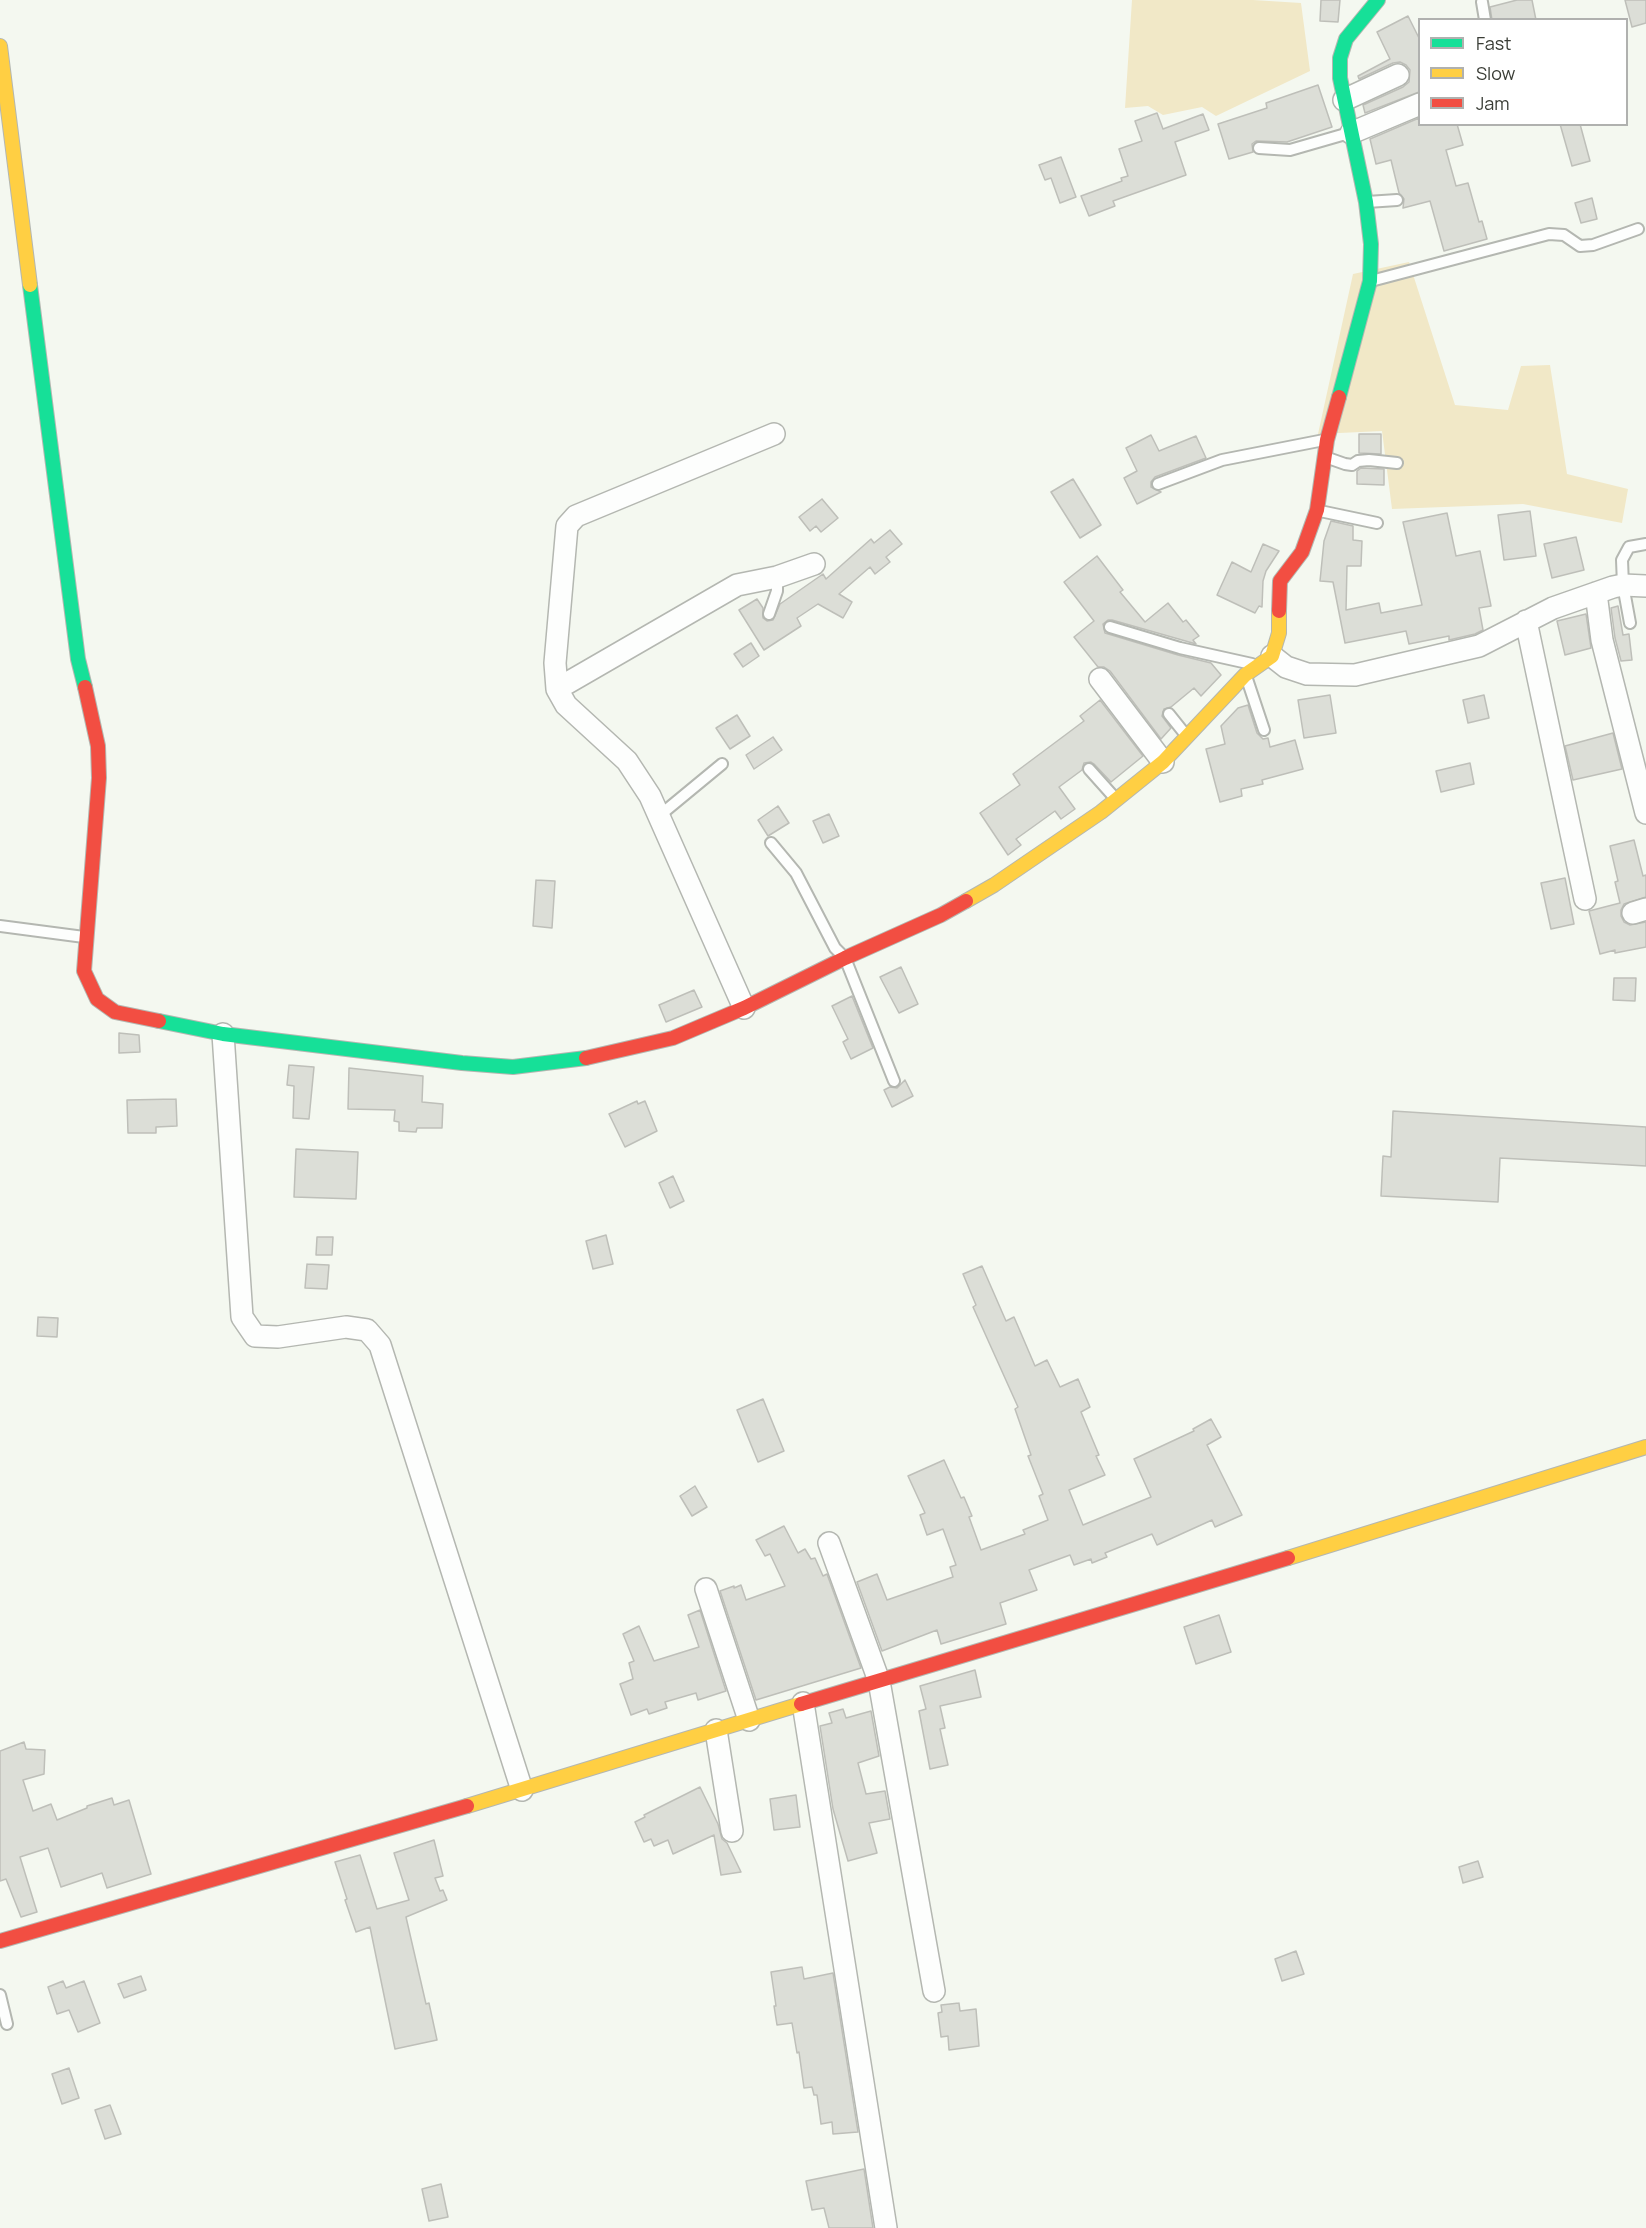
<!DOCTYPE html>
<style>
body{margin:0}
#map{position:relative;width:1646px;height:2228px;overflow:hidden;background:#f4f8f0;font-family:Manrope,sans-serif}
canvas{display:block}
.legend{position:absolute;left:1418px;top:18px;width:210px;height:108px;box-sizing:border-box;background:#fff;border:2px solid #b0b1af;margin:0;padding:8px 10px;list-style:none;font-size:18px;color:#3a3d36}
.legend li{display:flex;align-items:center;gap:12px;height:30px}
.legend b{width:30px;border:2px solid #b0b1af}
</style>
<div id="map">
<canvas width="1646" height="2228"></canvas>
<ul class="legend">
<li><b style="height:8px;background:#16e098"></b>Fast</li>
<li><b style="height:8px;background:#ffcf43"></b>Slow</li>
<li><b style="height:8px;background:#f24e42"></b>Jam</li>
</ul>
</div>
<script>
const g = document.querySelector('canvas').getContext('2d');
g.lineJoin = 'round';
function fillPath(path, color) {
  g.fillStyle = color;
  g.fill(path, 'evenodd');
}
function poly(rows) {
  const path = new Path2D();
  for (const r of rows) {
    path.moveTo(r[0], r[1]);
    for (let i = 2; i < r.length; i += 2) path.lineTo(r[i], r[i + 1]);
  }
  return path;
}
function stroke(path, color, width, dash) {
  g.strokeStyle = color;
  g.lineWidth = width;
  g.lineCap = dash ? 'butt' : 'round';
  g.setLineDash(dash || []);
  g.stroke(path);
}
fillPath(poly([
 [1132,0,1253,0,1301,3,1310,71,1216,116,1202,107,1163,115,1148,106,1125,108],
 [1409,262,1455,405,1508,410,1521,366,1550,365,1567,474,1628,489,1622,523,1523,504,1392,509,1382,431,1318,434,1353,274]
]), '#f1e8c7');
const building = poly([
 [1321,0,1340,0,1338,22,1320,21,1321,0],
 [1517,0,1532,0,1536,20,1492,20,1490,7,1517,0],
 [1625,0,1646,0,1646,23,1632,27,1625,0],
 [1408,16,1419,38,1419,92,1365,113,1363,105,1403,87,1409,82,1410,70,1406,65,1400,62,1393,63,1359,79,1358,76,1390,59,1377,32,1408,16],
 [1318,85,1332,127,1287,142,1256,141,1252,144,1253,152,1229,159,1218,124,1267,108,1266,103,1318,85],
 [1157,113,1163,129,1203,114,1209,130,1175,142,1186,175,1113,201,1115,206,1089,216,1081,196,1122,181,1121,178,1128,176,1119,149,1142,141,1135,121,1157,113],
 [1419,118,1419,124,1457,124,1463,145,1446,150,1456,186,1468,183,1479,222,1482,221,1487,239,1444,251,1430,201,1403,208,1404,199,1399,193,1391,160,1376,164,1370,139,1419,118],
 [1560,124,1580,124,1590,161,1572,166,1560,124],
 [1061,157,1076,197,1060,203,1051,178,1045,180,1039,165,1061,157],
 [1592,198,1597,219,1581,223,1575,203,1592,198],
 [1359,434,1381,434,1381,454,1359,453,1359,434],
 [1151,435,1159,451,1196,436,1206,458,1155,477,1151,482,1151,487,1161,492,1137,504,1124,478,1137,471,1126,448,1151,435],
 [1361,468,1384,469,1384,485,1357,484,1357,471,1361,468],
 [1073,479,1101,525,1080,538,1051,492,1073,479],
 [822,499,838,518,821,532,816,526,810,531,799,517,822,499],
 [1530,511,1536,556,1504,560,1498,515,1530,511],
 [1447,513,1456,556,1480,551,1491,606,1479,608,1483,630,1475,634,1449,640,1449,636,1409,644,1406,631,1345,643,1333,582,1320,581,1324,541,1331,521,1353,526,1353,540,1362,541,1361,566,1347,566,1346,610,1379,603,1381,613,1422,605,1403,522,1447,513],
 [890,530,902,544,886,557,890,562,875,574,870,567,839,594,852,602,843,618,818,604,797,618,801,626,764,650,739,610,757,599,763,608,763,618,767,621,773,620,780,604,823,574,826,579,871,539,874,543,890,530],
 [1576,537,1584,570,1552,578,1544,544,1576,537],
 [1263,544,1279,551,1266,571,1263,581,1262,607,1259,606,1255,613,1217,595,1232,562,1251,572,1263,544],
 [1097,556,1123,590,1120,592,1145,622,1168,603,1183,622,1186,620,1199,636,1193,640,1196,644,1112,620,1108,620,1103,624,1105,633,1178,655,1211,663,1221,675,1201,696,1194,688,1171,707,1164,709,1162,716,1171,728,1161,739,1110,671,1104,667,1098,667,1074,637,1094,621,1064,582,1097,556],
 [1618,606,1623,635,1629,634,1632,660,1621,661,1615,638,1611,608,1618,606],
 [1586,614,1591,648,1565,655,1557,621,1586,614],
 [751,643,759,656,743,667,734,654,751,643],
 [1330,695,1336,733,1304,738,1298,700,1330,695],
 [1484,695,1489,718,1468,723,1463,700,1484,695],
 [1100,700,1143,756,1111,782,1094,764,1091,762,1084,763,1082,770,1059,787,1075,809,1061,819,1055,811,1016,839,1021,845,1008,855,980,813,1020,785,1013,774,1084,721,1080,716,1100,700],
 [1248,705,1257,733,1263,739,1268,738,1270,747,1295,740,1303,769,1262,780,1263,784,1241,789,1242,796,1220,802,1206,749,1225,744,1221,726,1238,708,1248,705],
 [737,715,750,736,730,749,716,728,737,715],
 [1613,733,1622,769,1573,780,1565,746,1613,733],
 [773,737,782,750,754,769,746,755,773,737],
 [1470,763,1474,784,1441,792,1436,771,1470,763],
 [778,806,789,823,768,836,758,820,778,806],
 [829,814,839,836,823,843,813,821,829,814],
 [1634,840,1643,876,1646,875,1646,897,1624,904,1621,910,1621,916,1624,922,1630,925,1646,922,1646,947,1615,953,1615,950,1600,954,1589,911,1620,903,1615,882,1618,881,1610,846,1634,840],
 [1565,878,1574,924,1551,929,1541,883,1565,878],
 [536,880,555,881,552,928,533,926,536,880],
 [901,967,918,1004,899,1013,880,977,901,967],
 [1614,978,1636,978,1635,1001,1613,1000,1614,978],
 [694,990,702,1007,666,1022,659,1005,694,990],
 [852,996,873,1048,851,1059,843,1042,848,1039,832,1006,852,996],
 [119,1033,139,1035,140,1052,119,1053,119,1033],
 [289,1065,314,1067,309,1119,293,1118,294,1086,287,1085,289,1065],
 [349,1068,423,1076,422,1102,443,1104,442,1128,417,1128,416,1132,399,1131,399,1122,394,1121,395,1110,348,1109,349,1068],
 [905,1080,913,1096,892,1107,884,1090,890,1087,897,1088,905,1080],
 [176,1099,177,1126,156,1127,156,1133,128,1133,127,1100,176,1099],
 [637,1101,638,1104,645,1101,657,1131,625,1147,609,1114,637,1101],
 [1393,1111,1646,1127,1646,1166,1500,1158,1498,1202,1381,1196,1383,1156,1391,1157,1393,1111],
 [296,1149,358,1152,356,1199,294,1197,296,1149],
 [673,1176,684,1201,670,1208,659,1183,673,1176],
 [606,1235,613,1264,593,1269,586,1241,606,1235],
 [317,1237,333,1237,332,1255,316,1255,317,1237],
 [307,1264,329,1265,327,1289,305,1288,307,1264],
 [982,1266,1006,1321,1014,1317,1035,1366,1047,1360,1060,1387,1078,1379,1090,1407,1081,1412,1099,1455,1096,1456,1105,1475,1069,1490,1083,1525,1151,1497,1134,1459,1194,1431,1193,1429,1211,1419,1221,1437,1207,1445,1242,1515,1215,1527,1212,1520,1157,1545,1152,1534,1105,1553,1107,1557,1092,1563,1091,1559,1074,1565,1070,1555,1029,1570,1037,1590,1000,1603,1006,1624,941,1644,937,1630,882,1651,857,1582,877,1574,887,1600,953,1577,950,1567,956,1565,943,1529,927,1535,920,1515,925,1513,908,1476,944,1460,961,1498,964,1497,972,1516,969,1517,981,1550,1025,1534,1023,1530,1048,1520,1039,1496,1043,1494,1028,1456,1031,1455,1015,1409,1018,1407,973,1307,976,1305,963,1274,982,1266],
 [38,1317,58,1318,57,1337,37,1336,38,1317],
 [763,1399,784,1451,758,1462,737,1410,763,1399],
 [695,1486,707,1507,692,1516,680,1496,695,1486],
 [784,1526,798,1553,805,1549,811,1559,815,1558,823,1576,827,1574,861,1668,756,1700,720,1591,734,1586,734,1588,741,1585,746,1600,785,1586,770,1554,765,1556,756,1540,784,1526],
 [700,1610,726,1691,698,1700,696,1693,665,1702,667,1708,649,1714,647,1709,631,1715,620,1684,633,1679,629,1663,634,1661,623,1634,639,1626,654,1661,699,1647,688,1615,700,1610],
 [1219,1615,1231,1652,1196,1664,1184,1627,1219,1615],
 [975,1670,981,1697,940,1706,945,1728,940,1729,948,1765,930,1769,919,1711,926,1709,920,1686,975,1670],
 [843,1709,846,1718,871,1711,879,1756,858,1763,866,1794,885,1791,890,1819,869,1823,877,1853,848,1861,833,1809,820,1726,832,1723,829,1713,843,1709],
 [24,1742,26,1749,45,1750,44,1774,23,1780,33,1811,51,1804,57,1820,87,1808,87,1806,112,1798,114,1805,129,1800,151,1874,107,1888,102,1873,61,1887,48,1848,20,1857,37,1912,21,1917,6,1879,0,1881,0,1751,24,1742],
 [700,1787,718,1824,722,1839,727,1843,741,1872,721,1875,714,1835,673,1854,668,1840,654,1846,651,1839,644,1842,635,1822,645,1817,644,1815,700,1787],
 [796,1795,800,1827,774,1830,770,1799,796,1795],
 [434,1840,443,1876,435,1878,440,1891,443,1890,447,1900,406,1917,426,2004,429,2003,437,2040,395,2049,370,1927,356,1932,345,1900,347,1899,335,1862,360,1855,377,1909,409,1900,394,1853,434,1840],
 [1478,1861,1483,1877,1463,1883,1459,1867,1478,1861],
 [1296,1951,1304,1974,1282,1981,1275,1959,1296,1951],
 [802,1967,804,1979,833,1973,858,2132,833,2134,832,2122,821,2124,817,2095,814,2095,812,2087,804,2088,799,2052,797,2053,792,2023,777,2025,774,2006,776,2006,771,1972,802,1967],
 [141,1976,146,1990,124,1998,118,1984,141,1976],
 [63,1981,66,1988,84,1981,100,2023,78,2032,69,2010,57,2014,48,1987,63,1981],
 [959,2003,960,2011,976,2009,979,2046,949,2050,948,2036,941,2037,938,2013,942,2012,941,2005,959,2003],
 [69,2068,79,2098,62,2104,52,2074,69,2068],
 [110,2105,121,2134,105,2139,95,2110,110,2105],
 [864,2169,873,2228,829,2228,824,2208,812,2210,806,2181,864,2169],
 [441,2184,448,2217,429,2221,422,2189,441,2184]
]);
fillPath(building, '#dcded7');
stroke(building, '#bebfb9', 1.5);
const lane = poly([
 [1482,2,1485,20],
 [1259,148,1290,150,1349,133],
 [1367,202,1397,200],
 [1371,281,1549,234,1564,235,1580,246,1593,245,1638,229],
 [1328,458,1345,464,1352,465,1358,461,1369,460,1397,463],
 [1158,484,1222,460,1324,440],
 [1320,511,1377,523],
 [769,614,777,591,777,577],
 [1630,623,1623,585,1622,560,1629,547,1646,544],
 [1110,627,1180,648,1252,664],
 [1247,679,1264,730],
 [1169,714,1185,734],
 [1089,769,1114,797],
 [659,816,722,764],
 [771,843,796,873,835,948,845,958,894,1081],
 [0,926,84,937],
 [0,1995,7,2024]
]);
const street = poly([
 [1344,100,1398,75],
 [1351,133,1420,104],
 [1596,593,1602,640,1646,813],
 [1526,621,1585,899],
 [1272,656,1286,667,1307,674,1355,675,1479,646,1553,608,1613,587,1623,585,1646,586],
 [1100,679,1163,762],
 [557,689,737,585,777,577,814,564],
 [1633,913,1646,909],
 [744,1008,650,796,627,761,566,705,557,689,555,663,567,526,576,516,774,434],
 [223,1034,242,1317,255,1336,278,1337,346,1327,367,1330,380,1345,522,1790],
 [829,1543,879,1681,934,1991],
 [706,1589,749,1720],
 [803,1703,886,2228],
 [716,1730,732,1831]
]);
const fast = poly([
 [30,285,78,659,85,687],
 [1339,397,1370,281,1371,244,1366,202,1340,78,1340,58,1346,39,1378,0],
 [159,1021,223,1034,462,1063,513,1067,586,1058]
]);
const slow = poly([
 [0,46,30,285],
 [966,901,994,885,1101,812,1163,762,1245,675,1272,656,1279,633,1279,611],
 [1288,1558,1646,1447],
 [467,1806,801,1704]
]);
const jam = poly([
 [1279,611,1280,581,1302,552,1317,510,1327,440,1339,397],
 [85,687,98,746,99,778,84,971,97,999,115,1012,159,1021],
 [586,1058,673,1038,744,1008,845,958,941,915,966,901],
 [801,1704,1288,1558],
 [0,1941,467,1806]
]);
stroke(lane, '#b4b7b1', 14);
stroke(street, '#b4b7b1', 24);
stroke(fast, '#b4b7b1', 16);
stroke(slow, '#b4b7b1', 16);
stroke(jam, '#b4b7b1', 16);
stroke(lane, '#fdfefd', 10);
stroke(street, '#fdfefd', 21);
stroke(fast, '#16e098', 14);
stroke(slow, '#ffcf43', 14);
stroke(jam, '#f24e42', 14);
</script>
